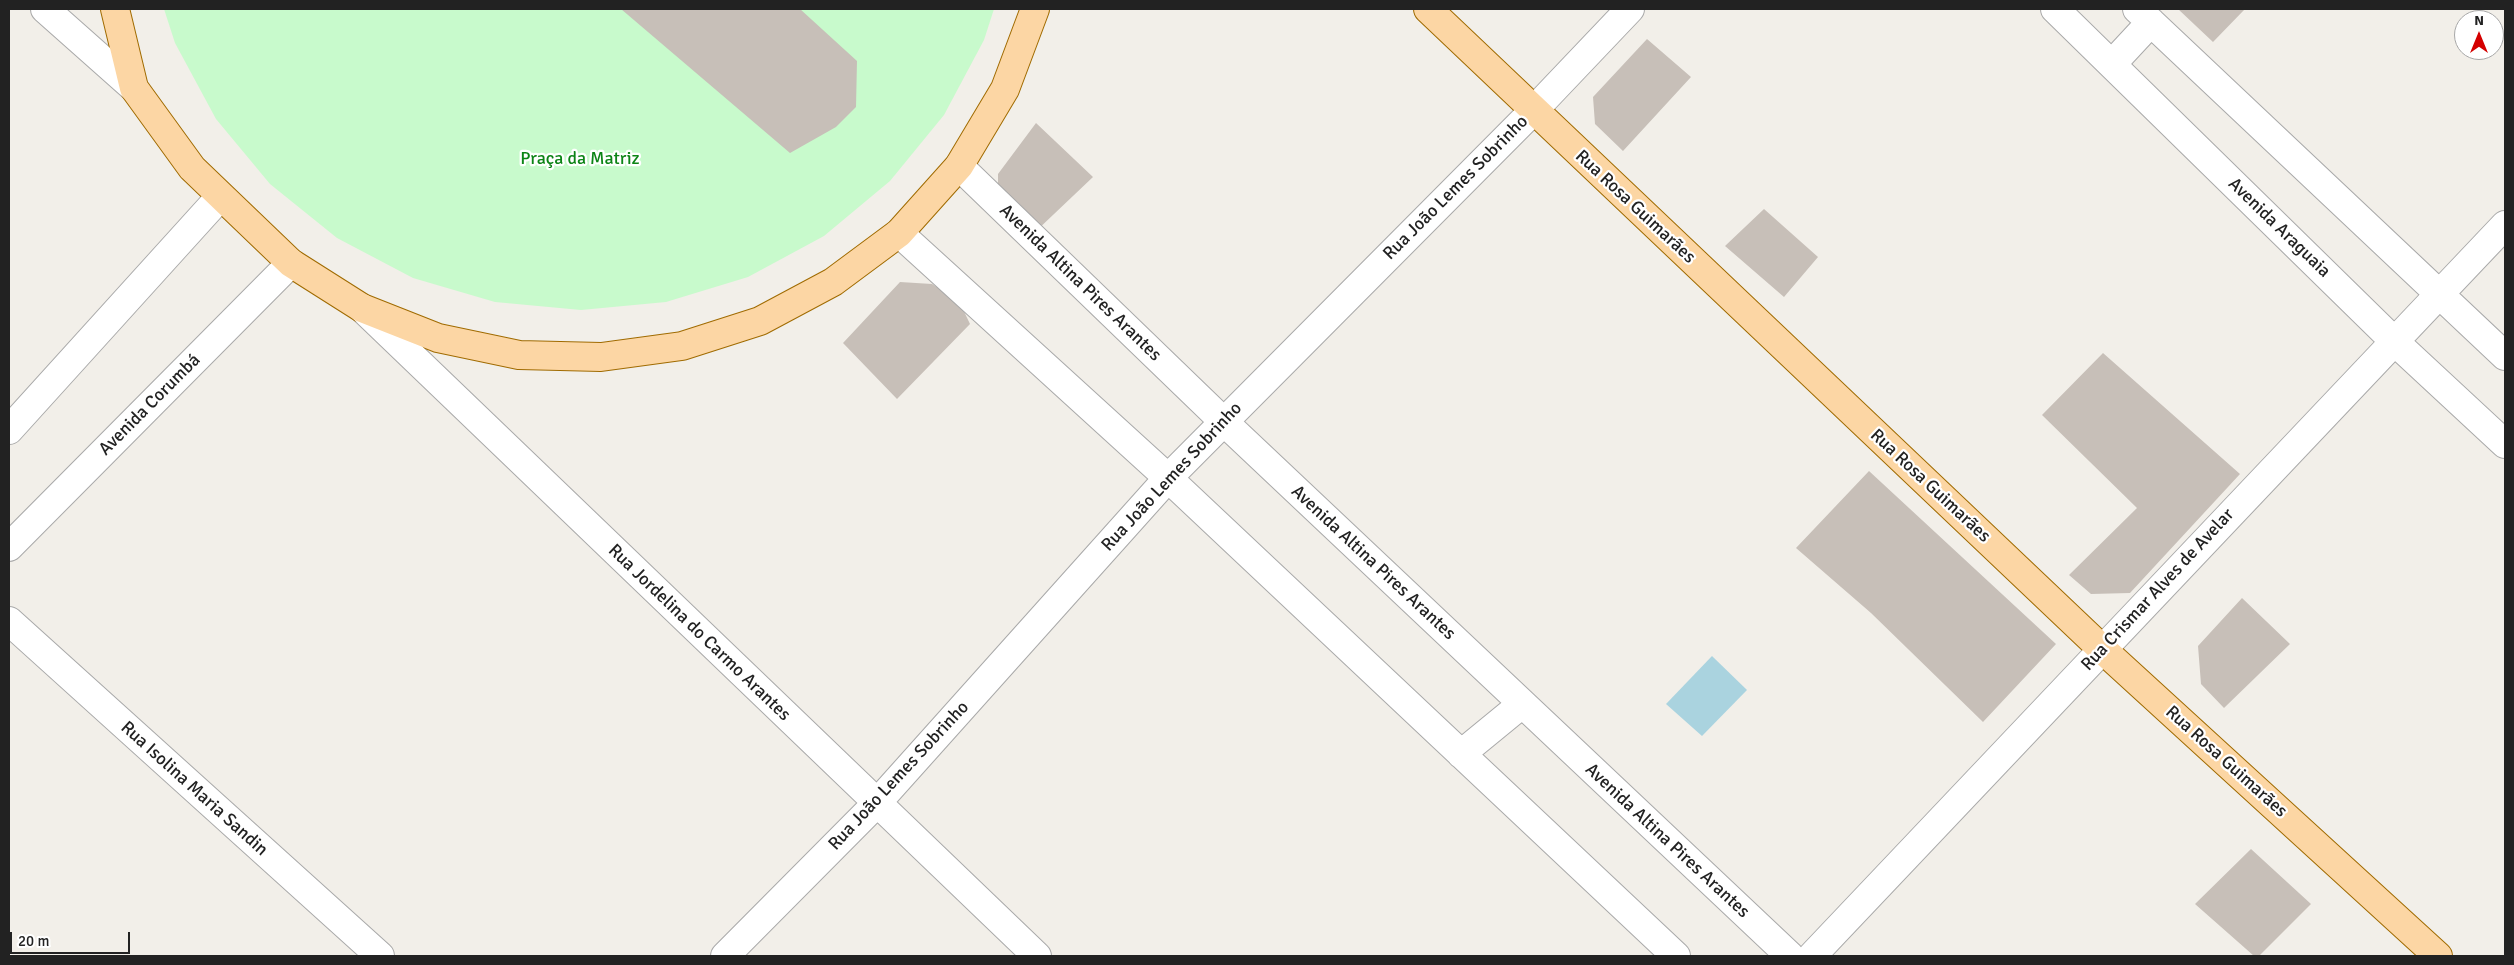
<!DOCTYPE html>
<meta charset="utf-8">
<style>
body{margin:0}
#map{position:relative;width:2514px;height:965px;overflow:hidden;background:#f2efe9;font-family:Signika,sans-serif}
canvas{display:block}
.frame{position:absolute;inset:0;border:10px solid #222;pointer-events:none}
.north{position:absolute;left:2454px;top:10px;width:50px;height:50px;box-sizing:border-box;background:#fff;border:1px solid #a7a7a7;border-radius:50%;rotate:0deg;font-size:14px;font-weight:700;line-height:20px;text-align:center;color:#222}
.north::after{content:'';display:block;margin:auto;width:18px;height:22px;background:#d40000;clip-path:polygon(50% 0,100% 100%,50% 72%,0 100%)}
.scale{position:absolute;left:10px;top:932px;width:120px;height:22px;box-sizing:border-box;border:2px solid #222;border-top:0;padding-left:6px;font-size:15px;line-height:18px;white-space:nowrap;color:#222;-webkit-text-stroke:4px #fff;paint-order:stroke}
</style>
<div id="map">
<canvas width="2514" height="965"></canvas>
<div class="frame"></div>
<div class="north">N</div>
<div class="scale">20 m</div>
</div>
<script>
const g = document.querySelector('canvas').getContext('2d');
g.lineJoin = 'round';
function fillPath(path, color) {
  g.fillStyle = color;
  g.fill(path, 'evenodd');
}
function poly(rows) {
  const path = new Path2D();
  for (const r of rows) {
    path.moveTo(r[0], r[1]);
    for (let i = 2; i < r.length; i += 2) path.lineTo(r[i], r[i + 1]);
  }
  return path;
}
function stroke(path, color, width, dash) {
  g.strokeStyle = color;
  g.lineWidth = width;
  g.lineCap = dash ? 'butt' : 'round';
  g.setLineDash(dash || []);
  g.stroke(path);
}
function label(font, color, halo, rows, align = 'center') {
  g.font = font + ' Signika,sans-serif';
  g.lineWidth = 4.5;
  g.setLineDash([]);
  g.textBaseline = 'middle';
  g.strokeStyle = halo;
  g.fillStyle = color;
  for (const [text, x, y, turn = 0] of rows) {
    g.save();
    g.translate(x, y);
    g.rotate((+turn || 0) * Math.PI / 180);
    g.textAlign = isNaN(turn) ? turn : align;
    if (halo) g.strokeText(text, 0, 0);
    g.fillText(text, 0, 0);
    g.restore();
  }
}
fillPath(poly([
 [164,9,994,9,984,40,944,115,890,181,824,236,748,277,666,302,581,310,495,302,413,278,337,238,270,184,216,119,175,43]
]), '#c8facc');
fillPath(poly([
 [1712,656,1747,690,1702,736,1666,704]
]), '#aad3df');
fillPath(poly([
 [621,9,800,9,857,61,856,107,836,127,790,153],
 [2178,9,2245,9,2213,42],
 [1647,39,1691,77,1623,151,1595,124,1593,97],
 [1036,123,1093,177,1034,233,998,198,998,174],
 [1764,209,1818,257,1784,297,1725,246],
 [900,282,932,284,959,301,970,324,897,399,843,343],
 [2103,353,2240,474,2130,593,2091,594,2069,575,2137,508,2042,415],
 [1869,471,2056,644,1983,722,1871,613,1796,548],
 [2242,598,2290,644,2224,708,2201,684,2198,646],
 [2251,849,2311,904,2259,956,2254,956,2195,904]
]), '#c7bfb8');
const minor = poly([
 [45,9,134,88],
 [2055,9,2394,341,2505,444],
 [2137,9,2505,356],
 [2112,64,2151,22],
 [362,308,1037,956],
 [9,430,220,197],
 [9,547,291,263],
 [9,621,380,956],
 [725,956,876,804,1168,478,1533,111,1630,9],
 [1812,956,2505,225]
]);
const tertiary = poly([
 [959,166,1223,421,1790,956],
 [899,233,1168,478,1676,956],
 [1461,754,1522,704]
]);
const primary = poly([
 [115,9,134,88,192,168,291,263,362,308,438,338,519,355,601,357,682,346,760,321,833,282,899,233,959,166,1005,89,1035,9],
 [1428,9,2102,649,2438,956]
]);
stroke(minor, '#a9a9a9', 30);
stroke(tertiary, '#a9a9a9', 30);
stroke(primary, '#a06b00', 30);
stroke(minor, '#fff', 28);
stroke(tertiary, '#fff', 28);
stroke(primary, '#fcd6a4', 28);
label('18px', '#0c8416', '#fff', [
 ["Praça da Matriz",580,159]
]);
label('18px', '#222', '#fff', [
 ["Rua João Lemes Sobrinho",1456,188,-45],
 ["Rua Rosa Guimarães",1635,207,43],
 ["Avenida Araguaia",2279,228,44],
 ["Avenida Altina Pires Arantes",1080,283,44],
 ["Avenida Corumbá",150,405,-45],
 ["Rua João Lemes Sobrinho",1172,477,-47],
 ["Rua Rosa Guimarães",1930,486,43],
 ["Avenida Altina Pires Arantes",1373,563,43],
 ["Rua Crismar Alves de Avelar",2158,590,-47],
 ["Rua Jordelina do Carmo Arantes",699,633,44],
 ["Rua Rosa Guimarães",2226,762,42],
 ["Rua João Lemes Sobrinho",899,776,-47],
 ["Rua Isolina Maria Sandin",194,789,42],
 ["Avenida Altina Pires Arantes",1667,841,43]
]);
</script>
